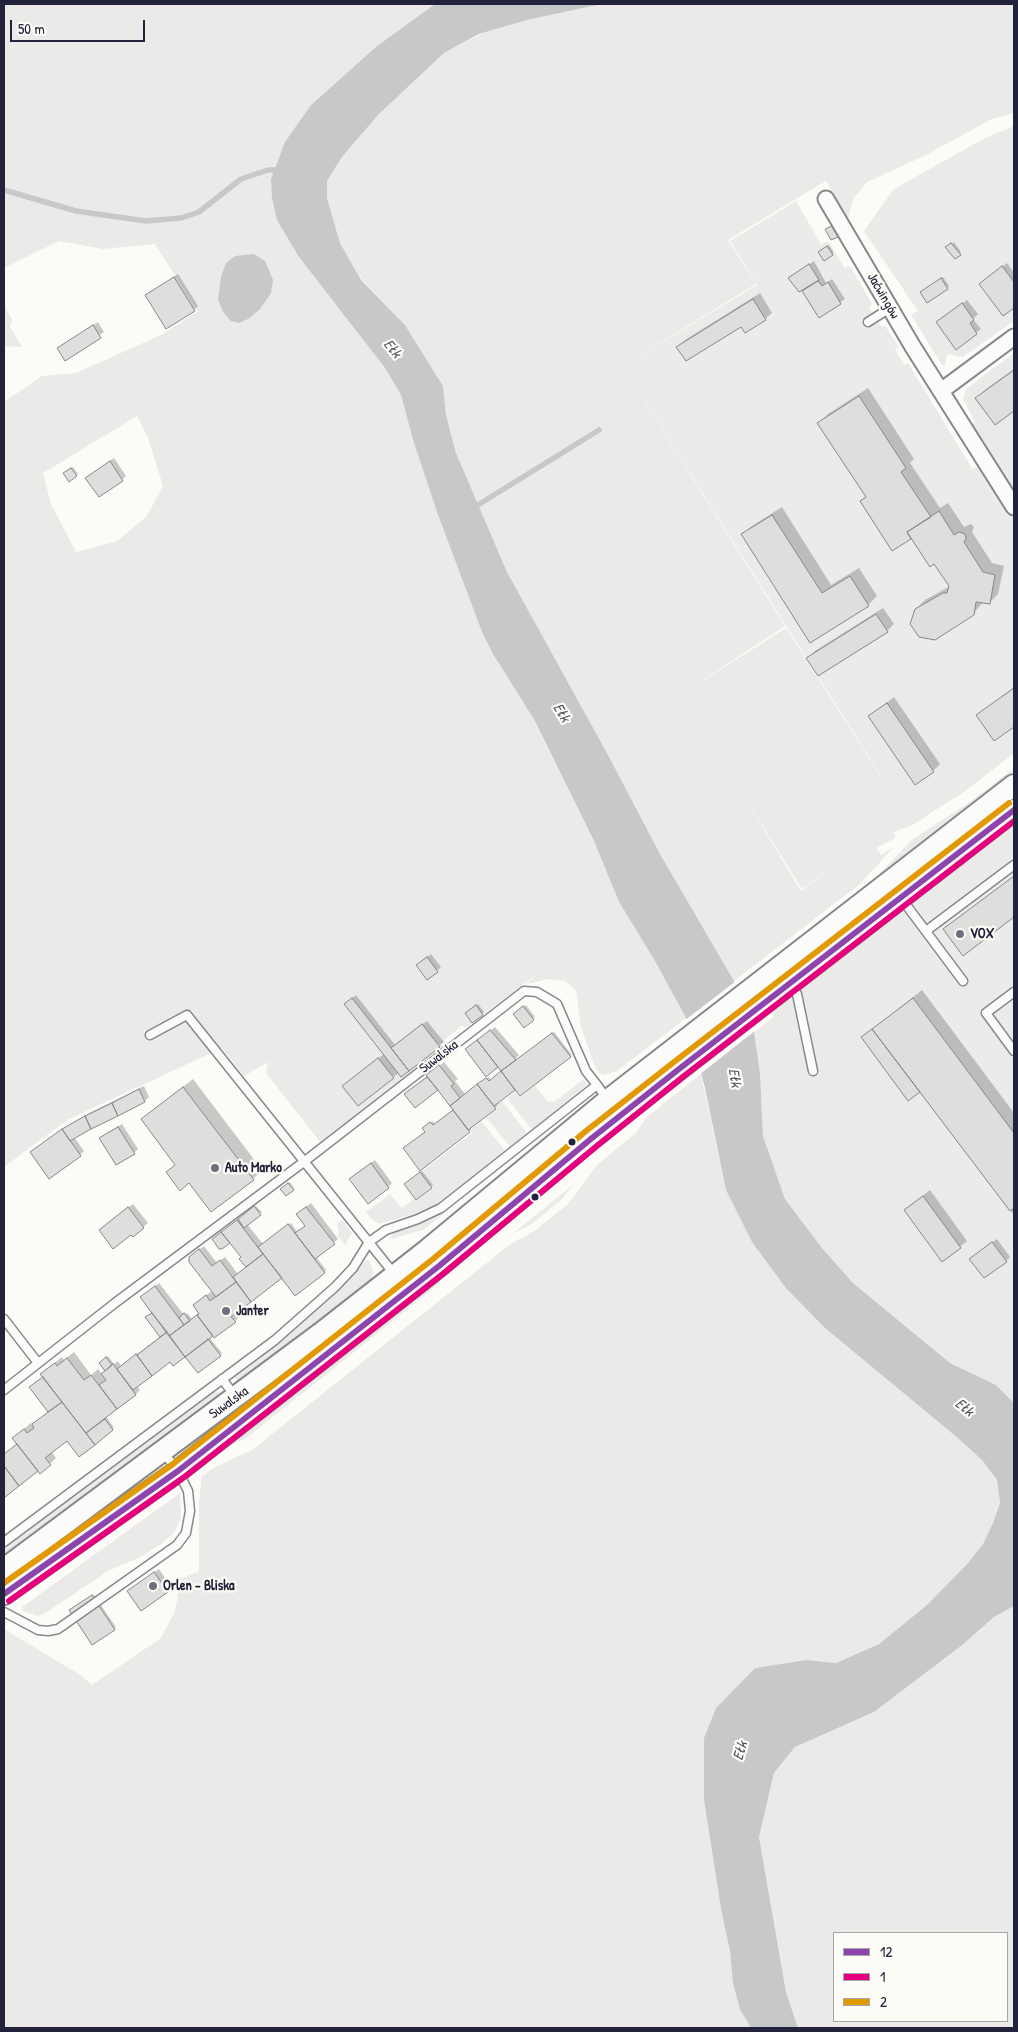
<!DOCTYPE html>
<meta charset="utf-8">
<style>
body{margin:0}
#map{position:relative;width:1018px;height:2032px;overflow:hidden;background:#fcfbf8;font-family:"Patrick Hand",sans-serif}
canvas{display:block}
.frame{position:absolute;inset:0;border:5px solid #22223b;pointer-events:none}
.legend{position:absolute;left:833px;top:1932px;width:175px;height:90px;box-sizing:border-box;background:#fdfcf7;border:1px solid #a5a5ac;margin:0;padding:6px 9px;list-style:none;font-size:15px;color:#22223b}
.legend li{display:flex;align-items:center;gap:10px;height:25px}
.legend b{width:25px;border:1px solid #a5a5ac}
.scale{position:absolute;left:10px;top:20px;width:135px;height:22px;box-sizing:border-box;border:2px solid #22223b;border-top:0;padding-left:6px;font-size:15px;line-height:18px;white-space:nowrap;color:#22223b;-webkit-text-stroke:4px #fdfcf7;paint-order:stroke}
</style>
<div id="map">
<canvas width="1018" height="2032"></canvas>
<div class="frame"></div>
<ul class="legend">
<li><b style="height:6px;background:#8e44ad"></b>12</li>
<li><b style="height:6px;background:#e5007d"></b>1</li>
<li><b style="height:6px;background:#e29906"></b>2</li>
</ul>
<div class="scale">50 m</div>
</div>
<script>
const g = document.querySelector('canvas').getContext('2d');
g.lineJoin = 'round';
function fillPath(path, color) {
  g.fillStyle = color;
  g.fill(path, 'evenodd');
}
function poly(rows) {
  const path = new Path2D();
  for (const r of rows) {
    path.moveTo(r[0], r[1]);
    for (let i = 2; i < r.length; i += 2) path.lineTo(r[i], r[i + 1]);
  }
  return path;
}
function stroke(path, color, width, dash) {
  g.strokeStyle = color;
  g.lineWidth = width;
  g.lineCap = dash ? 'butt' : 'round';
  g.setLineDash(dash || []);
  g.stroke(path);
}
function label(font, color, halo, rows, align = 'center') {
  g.font = font + ' "Patrick Hand",sans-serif';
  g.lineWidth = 4.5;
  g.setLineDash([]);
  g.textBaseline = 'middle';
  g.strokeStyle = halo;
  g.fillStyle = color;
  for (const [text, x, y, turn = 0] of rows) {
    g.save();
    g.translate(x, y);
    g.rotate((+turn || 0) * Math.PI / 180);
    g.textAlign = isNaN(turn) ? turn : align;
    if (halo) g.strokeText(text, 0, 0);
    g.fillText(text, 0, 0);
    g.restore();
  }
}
fillPath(poly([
 [796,201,821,244,828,241,970,471,1014,441,1014,753,965,791,912,825,622,366,757,285,730,241],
 [1014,823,1014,1314,863,1226,771,1010]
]), '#ebebe9');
fillPath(poly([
 [4,4,435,4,377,46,311,105,299,257,385,368,401,395,413,440,438,515,482,632,493,654,535,721,594,841,619,902,655,961,686,1018,617,1071,604,1075,599,1073,594,1064,581,1027,576,990,565,981,549,979,526,984,538,973,466,1028,462,1026,444,1040,446,1045,320,1142,266,1073,268,1062,244,1076,222,1048,69,1119,4,1167,4,402,42,376,76,373,163,334,198,311,155,244,103,249,59,241,4,268],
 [137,416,148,438,163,486,147,516,117,541,76,552,51,504,43,473],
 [602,4,1014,4,1014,113,992,119,926,155,867,182,854,198,848,218,826,181,728,240,756,284,622,366,785,626,682,694,786,628,904,813,849,724,864,714,914,787,935,772,926,756,968,725,968,704,1013,670,1014,672,1014,687,974,715,993,743,1014,729,1014,753,965,791,912,825,894,832,895,838,876,848,881,855,894,847,860,884,734,981,660,854,607,753,507,572,456,453,446,415,443,386,405,325,363,281,340,243,327,198,327,181,342,157,378,115,444,53,483,33,527,20],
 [739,788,802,889,840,861,801,891],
 [1014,126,1014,321,963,357,947,354,945,366,942,365,911,315,918,311,864,231,894,189,985,138],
 [850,266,872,304,864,315,860,309,863,298,845,268],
 [4,304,12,320,10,327,22,347,4,346],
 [882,326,886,327,898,346,896,350,885,334,875,333,872,328],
 [1014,353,1014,453,998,461,993,458,972,424,975,422,963,399,967,388],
 [908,363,1014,537,1014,552,901,370,895,374,893,371],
 [1008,619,1014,621,1014,656,1012,658,991,626,1000,621],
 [987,629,1008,661,975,685,953,650],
 [948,652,972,687,952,702,944,706,938,707,932,704,919,688,918,673,925,667],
 [1014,768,1014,771,869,884,913,839,970,802],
 [1014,831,1014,835,919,908,918,905],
 [902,924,904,926,910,926,932,956,861,1013,853,1033,940,1145,942,1164,998,1234,1014,1241,1014,1403,996,1385,950,1363,853,1283,822,1248,785,1199,763,1136,760,1073,754,1032,791,1003,808,1076,820,1073,804,995,822,987],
 [701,1074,726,1190,825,1328,959,1439,982,1460,997,1480,1000,1503,993,1523,983,1544,968,1563,927,1605,879,1644,836,1663,806,1660,755,1668,716,1708,704,1738,704,1800,721,1909,730,1951,734,1983,751,2028,4,2028,4,1629,82,1676,92,1685,161,1638,175,1611,181,1579,199,1571,199,1502,202,1476,217,1466,252,1450,508,1246,537,1229,568,1204,597,1165,636,1133,647,1117],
 [584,1079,587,1085,532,1130,507,1098,515,1091,520,1097,535,1086,547,1101,554,1102],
 [502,1101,527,1133,510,1147,486,1117,497,1109,495,1106],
 [481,1121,505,1151,434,1207,415,1214,379,1224,371,1219,366,1212,390,1194,402,1208,414,1199,416,1201,433,1188,421,1172,472,1133,470,1130],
 [573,1185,562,1199,532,1224,512,1234],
 [452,1207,423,1230,390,1239,395,1231,427,1221],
 [340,1221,343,1221,352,1233,345,1245,337,1235,339,1233,337,1224],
 [368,1259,373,1271,371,1281,367,1287,240,1381,236,1379,234,1377,282,1340,326,1302],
 [438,1277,440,1283,298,1397,294,1392],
 [213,1392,218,1392,223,1394,4,1559,4,1549],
 [292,1393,296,1398,245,1439,223,1448],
 [180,1493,181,1518,174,1533,161,1544,141,1557,108,1571,44,1614,37,1616,23,1611,22,1607],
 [1014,1606,1014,2028,798,2028,786,1992,759,1837,774,1773,795,1747,874,1712,961,1646,994,1617],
 [834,1933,1007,1933,1007,2021,834,2021]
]), '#ebeae8');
fillPath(poly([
 [435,4,602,4,527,20,479,34,444,53,378,115,342,157,327,181,327,198,340,243,362,281,405,325,443,386,446,415,456,453,507,572,607,753,660,854,734,981,754,1032,760,1073,763,1136,785,1199,822,1248,853,1283,950,1363,996,1385,1014,1403,1014,1606,994,1617,961,1646,874,1712,795,1747,774,1773,759,1837,786,1992,798,2028,751,2028,740,2009,733,1983,730,1951,721,1909,704,1800,704,1738,716,1708,755,1668,806,1660,836,1663,879,1644,927,1605,968,1563,983,1544,993,1523,1000,1503,997,1480,982,1460,959,1439,825,1328,786,1288,752,1242,726,1190,705,1088,686,1018,655,961,619,902,594,841,535,721,493,654,482,632,438,515,413,440,401,395,385,368,299,257,277,220,272,198,271,179,285,142,311,105,377,46],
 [254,254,265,261,273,280,271,293,260,309,248,319,239,323,231,321,223,312,218,300,221,277,226,263,235,256]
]), '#c8c8ca');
fillPath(poly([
 [736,981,756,1030,699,1075,684,1021]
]), '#fcfbf8');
fillPath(poly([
 [834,225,839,234,837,236,828,228],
 [954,242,961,252,955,258,947,247],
 [829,245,834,253,832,254,821,250],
 [814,261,826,283,832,279,845,299,819,316,802,289,790,278],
 [1007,263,1014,273,1014,306,1003,314,984,280],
 [178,274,198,306,194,310,146,295],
 [943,277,949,286,947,288,923,291],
 [760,293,772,313,765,319,741,325,678,347,685,340],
 [967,300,978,314,973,319,981,329,956,348,942,318],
 [98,322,104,332,65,359,58,349],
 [1014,369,1014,410,995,423,977,398,986,389],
 [868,388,914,459,910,463,940,508,948,503,964,527,971,524,974,527,972,532,992,563,1004,566,998,594,989,603,983,602,973,614,916,609,925,600,950,586,935,562,911,537,893,549,861,501,866,496,819,423,828,414],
 [114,458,126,476,122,480,87,478],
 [73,467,78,474,76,475,66,471],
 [782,507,831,585,859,568,877,596,868,605,811,641,743,534,752,526],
 [883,608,894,624,887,631,808,658,815,651],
 [1014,687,1014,726,994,739,977,715],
 [894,697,940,764,933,771,869,716],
 [431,954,441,967,437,971,422,961],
 [922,990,1014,1113,1014,1215,920,1090,878,1025],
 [356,995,395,1045,427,1021,444,1042,393,1077,348,1082,384,1054,350,1000],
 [478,1004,484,1012,482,1014,469,1011],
 [526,1005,535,1017,533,1019,515,1014],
 [495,1027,519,1055,513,1061,515,1062,554,1032,572,1055,516,1088,498,1102,499,1103,495,1108,469,1127,471,1130,469,1131,426,1132,425,1127,433,1121,435,1125,455,1110,438,1088,410,1090,444,1062,458,1079,455,1081,465,1094,489,1077,491,1080,503,1071,498,1066,471,1045],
 [193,1079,262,1170,253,1179,190,1182,167,1172,176,1164,142,1119],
 [144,1086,149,1097,145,1101,74,1137,84,1151,80,1155,32,1152,67,1126,91,1112],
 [122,1124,138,1149,134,1153,105,1134],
 [375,1160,392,1183,388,1187,355,1175],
 [422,1171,433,1185,417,1198,408,1183],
 [290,1182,294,1188,293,1189,282,1189],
 [930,1190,967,1241,942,1261,905,1210],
 [311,1203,338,1239,316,1257,326,1270,325,1272,295,1294,282,1276,235,1312,239,1317,235,1321,209,1337,222,1353,220,1355,198,1372,186,1355,171,1360,137,1386,140,1390,136,1394,106,1416,114,1428,113,1429,79,1455,67,1439,51,1451,56,1458,50,1464,38,1470,4,1496,4,1455,18,1444,14,1438,21,1431,31,1423,33,1425,49,1411,44,1376,42,1374,49,1367,62,1357,64,1360,74,1352,91,1375,98,1369,102,1374,106,1370,100,1363,108,1356,114,1364,118,1361,121,1366,161,1336,147,1318,153,1313,146,1293,159,1283,184,1315,187,1313,192,1319,200,1313,198,1301,212,1291,195,1253,204,1246,217,1263,225,1257,238,1274,247,1267,241,1259,242,1257,227,1228,256,1206,262,1212,247,1224,263,1244,291,1223,298,1233,306,1226,302,1210],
 [133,1204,148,1223,133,1235,104,1226],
 [997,1239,1010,1257,1006,1261,975,1255],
 [159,1569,171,1587,167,1591,128,1591],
 [94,1595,116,1627,114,1629,72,1609]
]), '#0003');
stroke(poly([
 [4,190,76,211,146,221,181,218,199,212,241,179,268,170,281,170],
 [473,508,599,430]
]), '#c8c8ca', 5.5);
const building = poly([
 [832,226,838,237,831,240,825,229,832,226],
 [951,243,961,255,955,259,945,247,951,243],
 [827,246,833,255,824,261,818,252,827,246],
 [809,264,819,280,799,292,788,278,809,264],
 [1002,266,1014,282,1014,308,1003,316,979,284,1002,266],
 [174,277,195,311,166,329,145,295,174,277],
 [941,278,948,289,927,303,920,292,941,278],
 [818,281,822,286,828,282,841,304,819,318,802,291,818,281],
 [753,299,766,320,745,333,741,327,686,361,676,347,753,299],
 [962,303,974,320,970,323,977,334,956,350,936,322,962,303],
 [93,325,101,338,65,361,57,348,93,325],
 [1014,370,1014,411,995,425,975,398,1014,370],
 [859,396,906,468,901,472,931,517,907,532,911,539,892,551,860,501,866,497,817,423,859,396],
 [110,461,123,481,99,497,85,478,110,461],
 [71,468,77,476,69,482,63,473,71,468],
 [939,511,954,535,959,532,965,534,966,539,964,542,983,572,995,575,990,604,976,602,974,615,935,640,919,637,910,624,915,609,943,593,947,593,949,586,934,564,930,567,907,532,939,511],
 [772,515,822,593,850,576,869,606,810,643,741,534,772,515],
 [876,614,888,632,818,676,806,658,876,614],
 [1014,688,1014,727,994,741,976,715,1014,688],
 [887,703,934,772,915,785,868,716,887,703],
 [1014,876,1014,917,963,956,943,929,1014,876],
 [427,957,438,972,427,980,416,965,427,957],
 [352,998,409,1071,401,1077,344,1004,352,998],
 [913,998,1014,1133,1014,1208,1010,1211,872,1029,913,998],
 [476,1005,483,1015,472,1023,465,1013,476,1005],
 [523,1006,534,1020,524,1028,513,1014,523,1006],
 [422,1024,440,1047,409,1071,391,1048,422,1024],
 [872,1029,920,1092,908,1101,861,1037,872,1029],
 [490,1030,516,1060,501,1071,477,1040,490,1030],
 [552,1033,571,1057,520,1096,501,1071,552,1033],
 [477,1040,498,1067,486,1077,465,1049,477,1040],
 [378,1058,394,1078,358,1106,342,1086,378,1058],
 [439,1065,454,1084,451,1086,460,1098,450,1106,426,1075,439,1065],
 [501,1071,515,1090,494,1106,477,1084,486,1078,489,1081,501,1071],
 [427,1077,438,1090,415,1108,404,1094,427,1077],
 [477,1084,496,1109,468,1130,450,1106,477,1084],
 [183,1087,254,1180,211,1212,189,1183,180,1191,166,1172,175,1165,141,1119,183,1087],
 [139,1089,145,1102,118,1116,112,1103,139,1089],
 [112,1103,118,1116,91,1129,85,1116,112,1103],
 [453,1110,470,1132,420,1171,403,1148,425,1132,422,1128,430,1122,433,1125,453,1110],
 [85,1116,91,1129,70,1141,62,1129,85,1116],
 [118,1127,135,1154,116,1165,99,1138,118,1127],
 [62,1129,81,1156,49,1179,30,1152,62,1129],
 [371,1163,389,1188,368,1204,349,1179,371,1163],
 [420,1172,432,1188,416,1200,404,1184,420,1172],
 [288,1183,294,1190,286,1196,280,1189,288,1183],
 [923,1196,961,1248,942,1262,904,1210,923,1196],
 [254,1206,261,1215,244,1228,238,1219,254,1206],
 [128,1207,144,1228,133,1237,131,1235,113,1249,99,1230,128,1207],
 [306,1207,335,1244,315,1259,295,1233,305,1226,296,1214,306,1207],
 [237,1220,263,1254,246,1267,239,1259,241,1257,221,1232,237,1220],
 [288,1224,325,1273,295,1296,258,1247,288,1224],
 [221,1232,230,1243,222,1249,219,1249,212,1239,221,1232],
 [992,1242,1007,1262,984,1278,969,1259,992,1242],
 [199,1249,212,1266,220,1260,236,1282,216,1297,189,1262,189,1257,199,1249],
 [263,1254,282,1278,251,1302,233,1277,263,1254],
 [236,1282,251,1302,231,1317,236,1322,214,1338,197,1315,199,1314,193,1305,206,1295,210,1301,236,1282],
 [155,1286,184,1325,169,1336,140,1297,155,1286],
 [152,1313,167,1332,160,1337,145,1317,152,1313],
 [184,1313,190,1321,184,1325,179,1318,184,1313],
 [197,1315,213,1336,185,1357,169,1336,197,1315],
 [167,1332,185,1357,173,1366,170,1362,152,1376,137,1355,167,1332],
 [208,1339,221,1356,198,1373,185,1357,208,1339],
 [136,1354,152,1376,133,1390,117,1369,136,1354],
 [106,1357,112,1365,105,1371,99,1363,106,1357],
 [67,1358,84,1380,91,1375,117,1409,86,1433,40,1374,55,1363,57,1366,67,1358],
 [113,1364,136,1395,117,1409,99,1385,106,1380,101,1374,113,1364],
 [43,1377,62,1402,48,1412,29,1387,43,1377],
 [62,1402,95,1445,79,1457,67,1441,45,1458,51,1465,40,1474,12,1438,24,1429,27,1433,34,1428,32,1424,62,1402],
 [105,1419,113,1430,95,1445,86,1433,105,1419],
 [17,1444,38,1471,19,1486,4,1466,4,1454,17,1444],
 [4,1466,19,1486,4,1498,4,1466],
 [154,1572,168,1592,141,1611,127,1591,154,1572],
 [92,1595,115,1630,92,1645,69,1610,92,1595]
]);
fillPath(building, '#dfdedd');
stroke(building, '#88888c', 1);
const lane = poly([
 [868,322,890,308],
 [901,898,963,981],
 [926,931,1014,865],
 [789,984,797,994,813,1071],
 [1014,992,986,1013,1014,1051],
 [150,1035,187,1015,395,1275],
 [4,1319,38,1363],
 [222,1379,235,1396],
 [4,1390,115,1303,305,1161,524,991,537,992,557,1004,586,1071,597,1085],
 [4,1542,275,1340,335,1287,353,1268,369,1242,386,1230,418,1219,441,1208,597,1085,608,1100],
 [4,1612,38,1630,48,1631,58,1629,177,1545,186,1533,190,1511,188,1491,178,1471,163,1452]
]);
const street = poly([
 [826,199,913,347,1014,507],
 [941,391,1014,337]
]);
const secondary = poly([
 [4,1569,321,1333,427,1250,608,1100,1014,785],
 [4,1594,178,1471,439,1266,592,1138,679,1069,1014,810]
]);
stroke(lane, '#88888c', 11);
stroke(street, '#88888c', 19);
stroke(secondary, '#88888c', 24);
stroke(lane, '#fbfbf9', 8);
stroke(street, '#fbfbf9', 15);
stroke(secondary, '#fbfbf9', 20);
stroke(poly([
 [4,1594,178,1471,439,1266,592,1138,679,1069,1014,810]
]), '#8e44ad', 6);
stroke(poly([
 [9,1601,183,1478,444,1273,598,1145,684,1076,1014,821]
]), '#e5007d', 6);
stroke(poly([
 [4,1583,173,1464,433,1259,586,1131,674,1062,1009,803]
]), '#e29906', 6);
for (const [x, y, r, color] of [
 [960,934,5,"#6e6e7d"],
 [572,1142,4.5,"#22223b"],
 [215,1168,5,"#6e6e7d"],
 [535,1197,4.5,"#22223b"],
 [226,1311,5,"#6e6e7d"],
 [153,1586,5,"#6e6e7d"]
]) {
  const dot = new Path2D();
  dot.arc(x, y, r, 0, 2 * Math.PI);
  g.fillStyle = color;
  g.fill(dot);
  stroke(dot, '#fdfcf7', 2);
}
label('14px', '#22223b', '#fdfcf7', [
 ["Jaćwingów",883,296,60],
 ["Suwalska",439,1057,-38],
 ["Suwalska",229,1403,-36]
]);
label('bold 14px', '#22223b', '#fdfcf7', [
 ["VOX",970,934],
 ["Auto Marko",225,1168],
 ["Janter",236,1311],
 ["Orlen - Bliska",163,1586]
], 'left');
label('italic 15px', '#545466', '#fdfcf7', [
 ["Ełk",392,349,51],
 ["Ełk",561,713,59],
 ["Ełk",734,1078,82],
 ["Ełk",964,1408,40],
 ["Ełk",741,1751,-73]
]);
</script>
